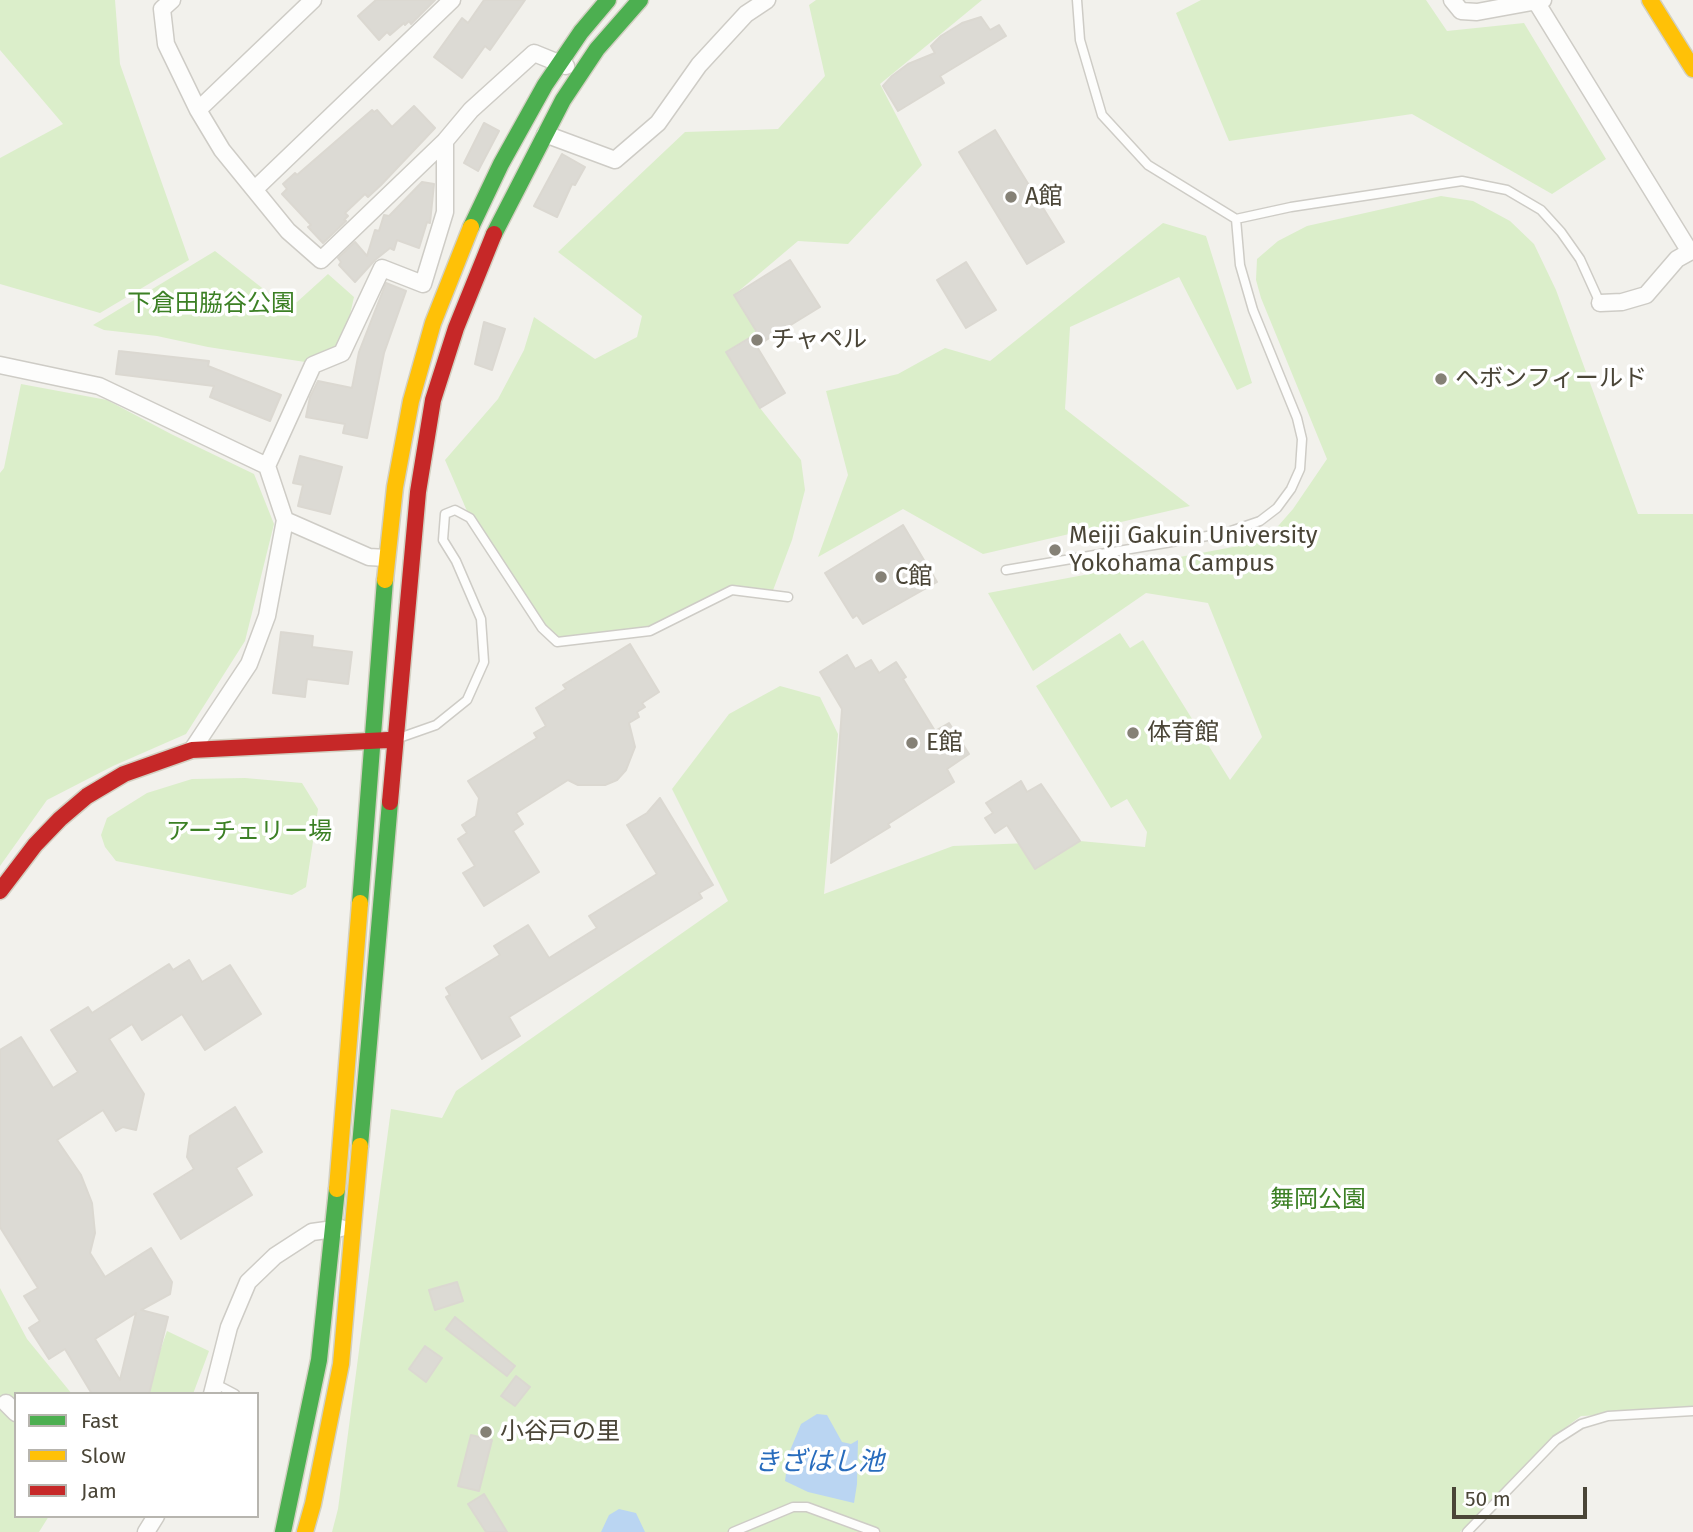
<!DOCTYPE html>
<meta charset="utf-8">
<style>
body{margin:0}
#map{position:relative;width:1693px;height:1532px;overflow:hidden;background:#f2f1ec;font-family:"Fira Sans",sans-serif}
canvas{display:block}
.legend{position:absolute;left:14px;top:1392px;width:245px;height:126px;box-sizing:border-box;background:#fff;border:2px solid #b7b5af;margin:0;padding:9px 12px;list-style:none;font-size:21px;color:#4a4537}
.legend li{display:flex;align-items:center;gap:14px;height:35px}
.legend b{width:35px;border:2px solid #b7b5af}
.scale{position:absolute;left:1452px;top:1487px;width:135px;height:32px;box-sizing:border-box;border:4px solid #4a4537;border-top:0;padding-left:9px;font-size:21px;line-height:24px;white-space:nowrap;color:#4a4537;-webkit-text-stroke:5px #fff;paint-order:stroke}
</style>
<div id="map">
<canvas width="1693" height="1532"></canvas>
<ul class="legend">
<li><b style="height:9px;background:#4caf50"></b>Fast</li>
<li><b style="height:9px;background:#ffc107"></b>Slow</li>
<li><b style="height:9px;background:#c62828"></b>Jam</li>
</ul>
<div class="scale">50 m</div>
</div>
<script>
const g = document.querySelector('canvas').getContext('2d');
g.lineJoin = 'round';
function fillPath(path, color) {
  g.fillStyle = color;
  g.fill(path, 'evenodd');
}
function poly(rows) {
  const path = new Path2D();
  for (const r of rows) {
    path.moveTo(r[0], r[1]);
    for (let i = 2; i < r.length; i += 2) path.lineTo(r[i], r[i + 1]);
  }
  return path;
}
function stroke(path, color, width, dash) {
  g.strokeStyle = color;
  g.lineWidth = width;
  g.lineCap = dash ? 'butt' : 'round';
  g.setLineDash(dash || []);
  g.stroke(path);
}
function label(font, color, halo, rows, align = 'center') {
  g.font = font + ' "Fira Sans","Noto Sans JP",sans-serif';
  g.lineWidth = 7;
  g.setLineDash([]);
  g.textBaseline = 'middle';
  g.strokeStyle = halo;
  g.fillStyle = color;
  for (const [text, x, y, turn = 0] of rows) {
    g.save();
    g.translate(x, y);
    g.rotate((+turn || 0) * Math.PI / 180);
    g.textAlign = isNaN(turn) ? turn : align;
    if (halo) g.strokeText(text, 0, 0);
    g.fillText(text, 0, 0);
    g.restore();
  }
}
fillPath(poly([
 [0,0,115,0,120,64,189,260,100,313,0,284,0,158,63,124,0,50],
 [816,0,982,0,880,84,922,165,848,244,798,241,734,295,757,333,727,352,760,408,801,460,805,490,792,540,772,593,732,590,650,631,557,642,542,628,470,518,445,460,498,399,524,350,534,317,595,359,637,337,642,316,558,252,685,132,778,129,825,76,809,5],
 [1201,0,1426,0,1447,31,1524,23,1606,159,1552,194,1412,114,1229,141,1176,13],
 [1441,196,1473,201,1510,221,1534,244,1556,290,1638,514,1693,514,1693,1411,1581,1416,1549,1440,1460,1532,332,1532,338,1509,391,1109,442,1118,456,1091,728,901,672,789,729,714,780,686,820,697,838,734,824,894,953,846,1080,841,1145,847,1147,832,1127,799,1111,808,1036,686,1120,633,1130,648,1143,640,1230,780,1262,737,1208,603,1146,593,1033,671,988,593,1265,541,1293,509,1327,459,1261,298,1256,280,1257,259,1278,241,1307,226],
 [1163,223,1206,236,1252,383,1237,390,1179,277,1070,327,1065,409,1190,506,983,554,903,509,818,557,848,475,826,391,898,374,945,348,990,361],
 [215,251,280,302,297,302,328,274,354,297,347,328,338,349,305,362,208,347,157,336,104,330,93,325],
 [21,384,107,400,171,434,254,474,274,524,245,641,186,734,113,766,47,800,0,866,0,473,4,468],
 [245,778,302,783,318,809,306,887,292,895,116,861,105,847,101,835,107,818,147,793,192,779],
 [0,1288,27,1339,72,1394,16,1394,16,1516,49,1516,39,1532,0,1532],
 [167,1331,209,1351,193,1394,145,1394]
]), '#dbeeca');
fillPath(poly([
 [817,1414,827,1415,842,1442,851,1444,858,1440,857,1484,854,1503,808,1492,785,1481,789,1453,801,1424],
 [619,1509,636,1513,645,1532,601,1532,609,1515]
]), '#bad5f2');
const building = poly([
 [376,0,435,0,411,24,409,21,405,25,404,23,390,35,387,32,379,40,358,16,376,0],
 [484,0,525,0,490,50,485,46,462,78,434,57,462,18,468,23,484,0],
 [981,17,990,30,999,25,1006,36,940,76,944,83,898,111,883,86,892,76,908,64,935,53,931,46,941,36,962,23,981,17],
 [414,106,435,128,381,185,368,197,365,194,345,213,348,216,344,220,346,221,323,243,308,227,311,225,282,194,287,189,283,184,295,173,297,175,372,110,374,112,377,110,392,127,414,106],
 [484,123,499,131,478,171,464,163,484,123],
 [995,130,1064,242,1027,264,959,152,995,130],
 [562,154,585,167,575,185,572,184,557,217,534,206,562,154],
 [422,182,434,184,430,223,427,222,419,248,397,240,394,250,390,248,375,260,355,282,339,265,341,262,338,258,355,242,367,256,375,230,379,231,384,215,389,216,422,182],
 [790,260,820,307,763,342,734,295,790,260],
 [966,262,996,310,966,328,937,280,966,262],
 [386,283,406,291,384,353,367,438,343,433,345,424,306,417,310,397,318,381,352,388,359,352,386,283],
 [484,322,505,329,492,370,475,364,484,322],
 [751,337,785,393,760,408,726,352,751,337],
 [119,351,209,361,208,366,281,395,270,421,210,397,214,386,116,374,119,351],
 [300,456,342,467,330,514,298,506,303,485,293,483,300,456],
 [903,525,937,582,863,624,857,615,853,618,825,573,903,525],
 [281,632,313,636,312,647,352,652,348,684,307,679,305,697,273,693,281,632],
 [630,644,659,692,642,703,645,707,637,712,639,717,629,723,635,747,626,770,617,780,605,785,578,785,568,780,516,813,523,824,513,831,539,872,484,906,463,873,475,866,458,839,467,833,462,825,476,816,479,798,468,781,537,738,534,733,546,726,536,708,566,689,563,685,630,644],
 [847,655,855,669,871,660,879,673,896,662,906,677,903,679,935,731,949,723,969,754,947,769,954,782,888,824,890,827,831,863,842,709,820,672,847,655],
 [1021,781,1027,792,1041,784,1080,841,1035,869,1007,825,995,833,985,818,993,813,986,803,1021,781],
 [660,798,713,885,699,893,702,898,509,1017,520,1036,482,1059,446,997,450,995,446,988,500,955,494,946,528,925,549,958,597,928,589,916,657,874,627,825,647,813,660,798],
 [189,960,202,982,230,965,261,1014,205,1050,182,1014,142,1040,132,1024,109,1039,144,1094,136,1130,123,1127,116,1131,103,1110,57,1140,81,1175,92,1203,95,1233,90,1253,105,1277,151,1248,172,1282,170,1294,141,1310,168,1317,149,1394,92,1394,65,1349,49,1359,29,1328,40,1321,24,1296,38,1288,0,1227,0,1050,21,1037,53,1088,78,1072,51,1030,88,1007,92,1013,169,964,173,970,189,960],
 [136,1313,120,1380,95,1339,136,1313],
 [235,1107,262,1152,236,1168,252,1195,181,1239,154,1194,194,1169,187,1157,190,1136,235,1107],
 [457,1282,463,1301,435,1310,429,1290,457,1282],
 [455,1317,515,1366,507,1376,446,1329,455,1317],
 [425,1346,442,1358,426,1382,409,1369,425,1346],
 [516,1376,530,1387,515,1406,501,1396,516,1376],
 [471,1435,492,1440,479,1491,458,1486,471,1435],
 [484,1494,507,1532,486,1532,468,1504,484,1494]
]);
fillPath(building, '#dcdad4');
stroke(building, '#dbd8d1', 2);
const lane = poly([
 [1077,0,1080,40,1102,115,1148,165,1236,219,1291,207,1462,181,1507,190,1541,210,1561,232,1580,259,1600,303],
 [1006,570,1225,533,1260,521,1277,508,1291,489,1300,469,1302,439,1297,418,1253,310,1240,265,1236,219],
 [399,738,436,725,467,700,484,662,481,619,456,561,443,540,445,514,455,510,470,518,542,628,557,642,650,631,732,590,788,597],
 [216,1384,235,1394],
 [733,1532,793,1507,807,1507,875,1532],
 [1467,1532,1556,1440,1581,1424,1608,1416,1693,1411]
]);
const street = poly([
 [172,0,162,9,166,44,198,110,222,150,288,231,321,260,445,141,471,110,534,53,566,66],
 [1452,0,1461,11,1477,12,1543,0],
 [1535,0,1690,252],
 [198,110,313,0],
 [545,134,615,160,658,123,699,65,746,14,767,0],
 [255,189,452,0],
 [1600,303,1622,302,1646,295,1677,259,1693,250],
 [0,365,99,386,267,466],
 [285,520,369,557,386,558],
 [192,750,249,664,267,616,285,520,267,466,313,365,342,353,382,268,423,284,445,212,445,141],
 [212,1394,229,1327,248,1282,275,1256,312,1232,341,1228],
 [6,1403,16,1413],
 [146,1532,156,1516]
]);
const fast = poly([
 [471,227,501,164,545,85,581,32,608,0],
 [494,234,563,100,597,49,640,0],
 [360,903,385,580],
 [360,1146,390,802],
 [283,1532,319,1360,337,1189]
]);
const slow = poly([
 [1650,0,1693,69],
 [385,580,395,487,411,401,433,323,471,227],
 [337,1189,360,903],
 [305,1532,313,1504,341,1364,360,1146]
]);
const jam = poly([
 [390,802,418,492,433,400,456,328,494,234],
 [0,891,35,845,60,819,87,796,124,774,192,750,388,740]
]);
stroke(lane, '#ceccc6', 11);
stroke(street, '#ceccc6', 19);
stroke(fast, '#d2d0c2', 19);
stroke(slow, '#d2d0c2', 19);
stroke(jam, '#d2d0c2', 19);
stroke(lane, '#fdfdfc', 8);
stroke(street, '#fdfdfc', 16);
stroke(fast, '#4caf50', 16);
stroke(slow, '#ffc107', 16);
stroke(jam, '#c62828', 16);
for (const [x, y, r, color] of [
 [1011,197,7,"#858176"],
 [757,340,7,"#858176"],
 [1441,379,7,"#858176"],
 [1055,550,7,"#858176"],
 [881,577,7,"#858176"],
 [1133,733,7,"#858176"],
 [912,743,7,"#858176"],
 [486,1432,7,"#858176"]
]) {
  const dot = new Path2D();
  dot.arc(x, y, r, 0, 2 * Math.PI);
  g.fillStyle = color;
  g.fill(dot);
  stroke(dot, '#fff', 2.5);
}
label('24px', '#4a4537', '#fff', [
 ["A館",1025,197],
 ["チャペル",771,340],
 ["ヘボンフィールド",1455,379],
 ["Meiji Gakuin University",1069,536],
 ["Yokohama Campus",1069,564],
 ["C館",895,577],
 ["体育館",1147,733],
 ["E館",926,743],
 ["小谷戸の里",500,1432]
], 'left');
label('24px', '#3c8025', '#fff', [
 ["下倉田脇谷公園",211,304],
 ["アーチェリー場",249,832],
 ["舞岡公園",1318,1200]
]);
label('italic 26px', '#286cbd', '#fff', [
 ["きざはし池",819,1463]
]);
</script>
